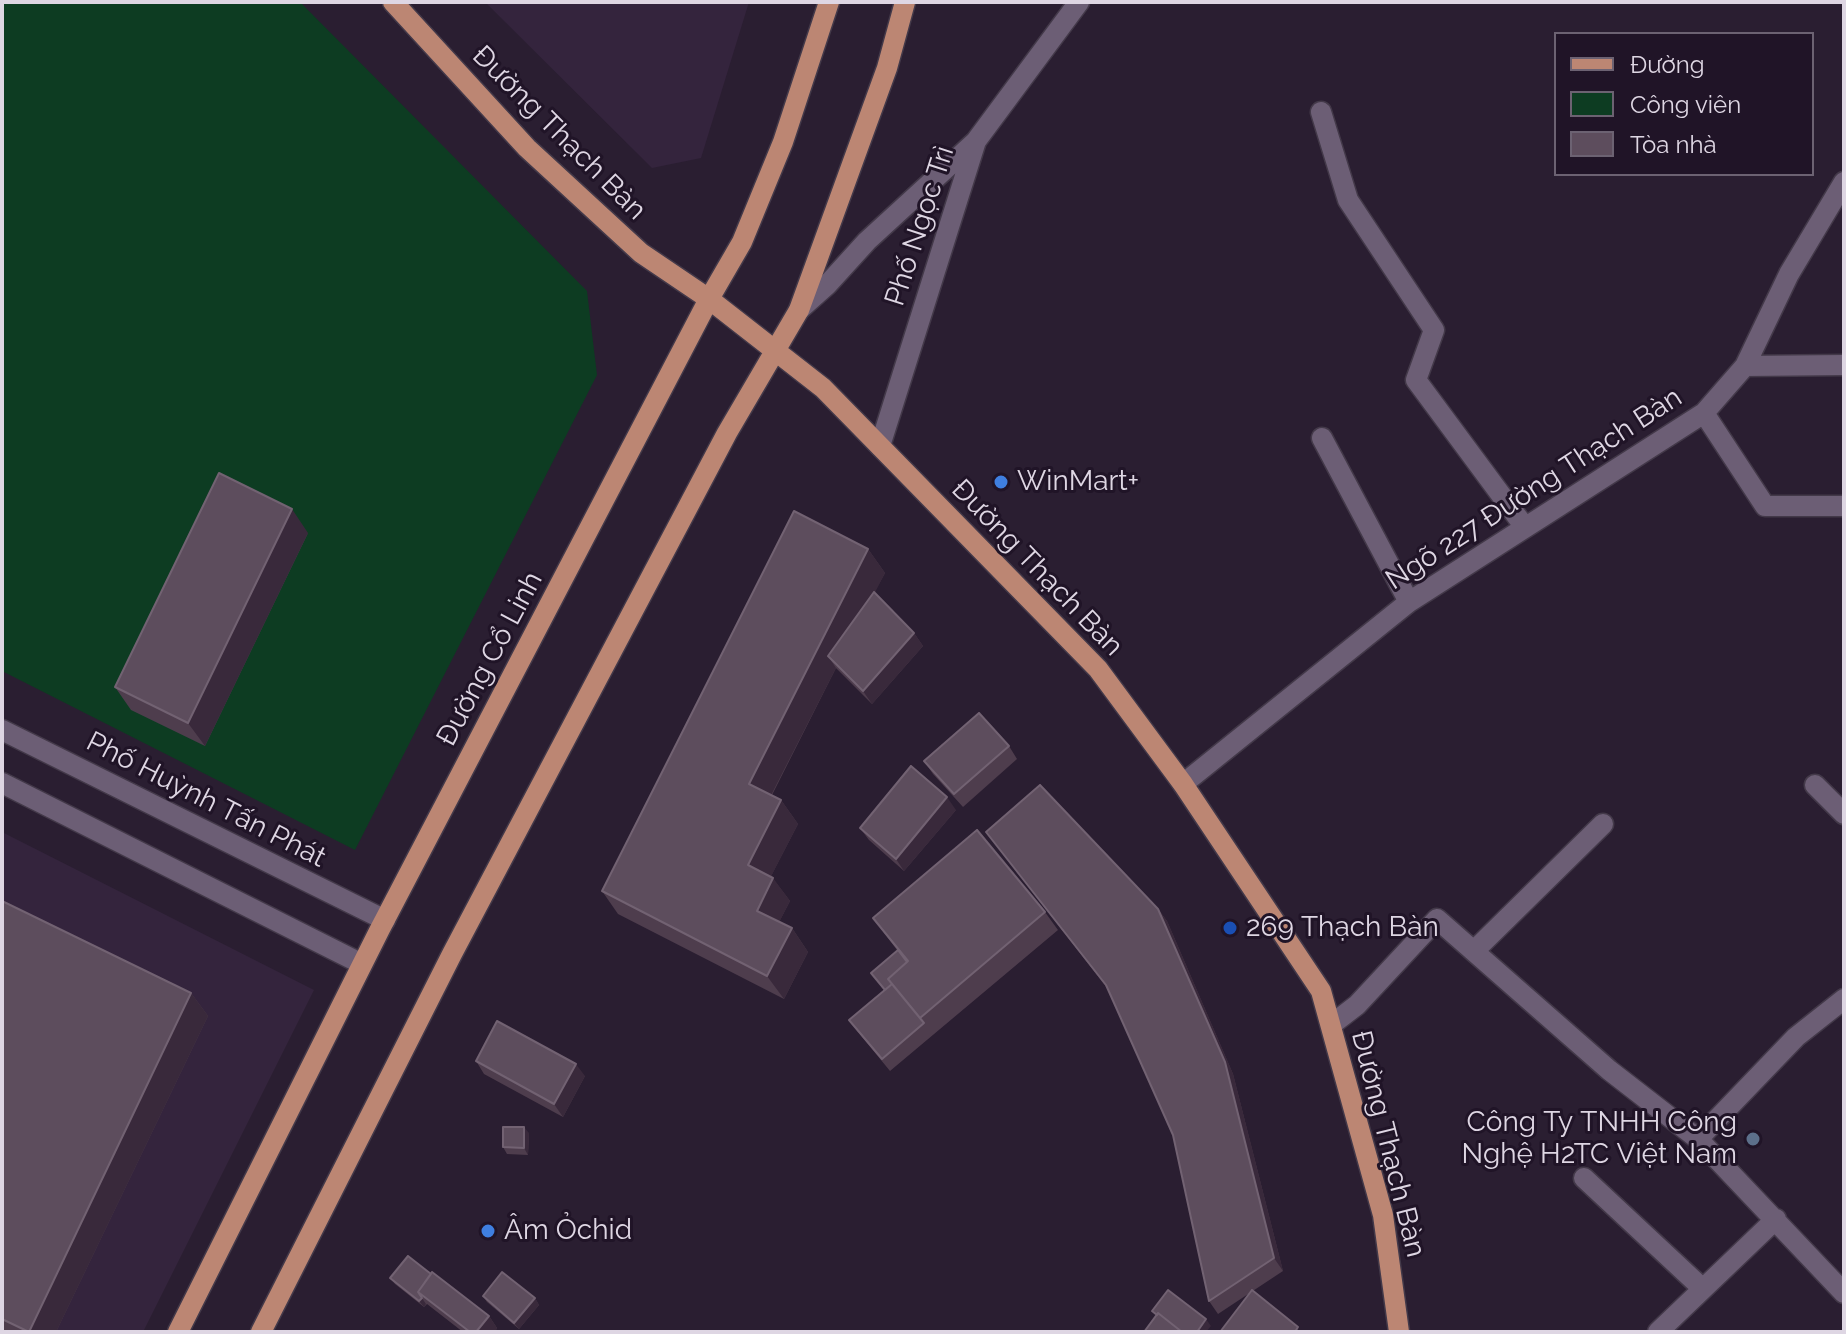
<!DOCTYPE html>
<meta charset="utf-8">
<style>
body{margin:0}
#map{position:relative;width:1846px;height:1334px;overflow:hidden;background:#2a1e31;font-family:Raleway,sans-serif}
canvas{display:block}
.frame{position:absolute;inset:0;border:4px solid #ded6e3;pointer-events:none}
.legend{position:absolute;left:1554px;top:32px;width:260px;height:144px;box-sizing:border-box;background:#201427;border:2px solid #6c6272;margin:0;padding:10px 14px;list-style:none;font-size:24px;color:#ded6e3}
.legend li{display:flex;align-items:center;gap:16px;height:40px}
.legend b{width:40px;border:2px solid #6c6272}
</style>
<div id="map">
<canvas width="1846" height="1334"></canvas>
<div class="frame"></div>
<ul class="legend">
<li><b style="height:10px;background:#bc8673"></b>Đường</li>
<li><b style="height:22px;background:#0d3c22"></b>Công viên</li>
<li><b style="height:22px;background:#5d4d5d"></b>Tòa nhà</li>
</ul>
</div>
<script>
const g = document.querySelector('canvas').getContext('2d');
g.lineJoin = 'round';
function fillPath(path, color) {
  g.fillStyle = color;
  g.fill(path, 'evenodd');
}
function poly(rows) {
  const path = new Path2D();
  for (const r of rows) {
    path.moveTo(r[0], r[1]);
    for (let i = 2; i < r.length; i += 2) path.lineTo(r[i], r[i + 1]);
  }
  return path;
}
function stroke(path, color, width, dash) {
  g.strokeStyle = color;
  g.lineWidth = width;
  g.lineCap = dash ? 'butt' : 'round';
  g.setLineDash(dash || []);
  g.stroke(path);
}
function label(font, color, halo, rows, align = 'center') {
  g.font = font + ' Raleway,sans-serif';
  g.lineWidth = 6;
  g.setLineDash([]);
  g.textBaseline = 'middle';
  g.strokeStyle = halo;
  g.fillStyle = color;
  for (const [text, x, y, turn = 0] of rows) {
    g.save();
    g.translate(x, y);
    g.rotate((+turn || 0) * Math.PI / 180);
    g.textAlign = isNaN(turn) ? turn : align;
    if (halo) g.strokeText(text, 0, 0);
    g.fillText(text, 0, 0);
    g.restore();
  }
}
fillPath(poly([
 [485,2,749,2,701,158,652,168],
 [2,832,314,990,143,1332,2,1332]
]), '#34243d');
fillPath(poly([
 [2,2,300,2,587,291,597,375,355,850,2,671]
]), '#0d3c22');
const minor = poly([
 [1321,112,1348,200,1434,330,1416,380,1524,526],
 [799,310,827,285,867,241,976,141],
 [1745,366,1844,365],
 [1704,413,1765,506,1844,506],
 [1322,438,1409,602],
 [880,446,976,141,1079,2],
 [2,730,385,920],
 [2,783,362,964],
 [1183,784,1409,602,1704,413,1745,366,1789,274,1844,182],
 [1815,785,1844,814],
 [1475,950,1603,824],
 [1331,1025,1357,1005,1437,919,1609,1070,1698,1139,1844,1293],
 [1698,1139,1796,1037,1844,999],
 [1584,1178,1703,1289],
 [1658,1332,1776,1219]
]);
const major = poly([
 [393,2,527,148,641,253,709,299,823,388,1098,669,1183,784,1321,991,1383,1215,1399,1332],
 [178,1332,380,929,709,299,742,242,783,142,829,2],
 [261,1332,452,954,727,433,799,310,887,68,905,2]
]);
stroke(minor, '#433949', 23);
stroke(major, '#433949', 23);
stroke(minor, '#6c5e75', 20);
stroke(major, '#bc8673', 20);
fillPath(poly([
 [308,533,205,746,131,710,115,687],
 [868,549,885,573,874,593,914,633,923,646,872,704,836,668,772,795,781,800,798,824,771,876,790,901,779,922,792,928,808,952,784,999,618,914,602,891],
 [1009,746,1017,759,963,807,933,774,924,761],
 [956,810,904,871,869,840,860,828],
 [986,832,1158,909,1167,921,1233,1074,1283,1271,1218,1314,1209,1301,1173,1135,1107,988],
 [2,901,191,993,208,1016,56,1332,2,1332],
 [1045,912,1058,930,890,1071,858,1032,849,1020,885,990,897,950,873,918],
 [476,1061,585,1076,563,1117,484,1074],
 [529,1133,528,1155,507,1154,503,1147],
 [431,1274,489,1316,497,1328,495,1332,463,1332,427,1304,424,1307,395,1284,390,1278],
 [483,1296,535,1298,539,1305,519,1329,487,1302]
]), '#4e3d4d');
fillPath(poly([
 [292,509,308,533,205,746,188,723],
 [868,549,885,573,837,666,828,656,836,668,765,807,749,784],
 [914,633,923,646,872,704,863,691],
 [947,797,956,810,904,871,896,859],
 [781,800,798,824,765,888,748,865],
 [773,878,790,901,773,934,757,911],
 [1158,909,1167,921,1233,1074,1283,1271,1274,1258],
 [792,928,808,952,784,999,767,976],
 [191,993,208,1016,56,1332,29,1332],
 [576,1064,585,1076,563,1117,554,1104],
 [524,1127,529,1133,528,1155,524,1148],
 [422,1298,426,1304,424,1307,419,1301],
 [535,1298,539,1305,519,1329,514,1323],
 [489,1316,497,1328,495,1332,476,1332],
 [1206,1319,1211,1326,1206,1332,1197,1332]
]), '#39293b');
const building = poly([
 [219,473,292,509,188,723,115,687,219,473],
 [794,511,868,549,749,784,781,800,748,865,773,878,757,911,792,928,767,976,602,891,794,511],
 [874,592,914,633,863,691,828,656,874,592],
 [979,713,1009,746,954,794,924,761,979,713],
 [911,766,947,797,896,859,860,828,911,766],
 [1040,785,1158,909,1225,1062,1274,1258,1209,1301,1173,1135,1106,985,986,832,1040,785],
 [977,830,1045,912,920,1018,888,979,908,961,873,918,977,830],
 [2,901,191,993,29,1332,2,1319,2,901],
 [898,950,907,962,888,979,892,984,885,990,871,973,898,950],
 [892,984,924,1023,882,1059,849,1020,892,984],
 [497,1021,576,1064,554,1104,476,1061,497,1021],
 [503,1127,524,1127,524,1148,503,1147,503,1127],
 [408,1256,431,1274,418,1292,422,1298,419,1301,390,1278,408,1256],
 [432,1272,489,1316,476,1332,470,1332,418,1292,432,1272],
 [502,1272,535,1298,514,1323,483,1296,502,1272],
 [1168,1290,1206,1319,1197,1332,1182,1332,1158,1313,1157,1315,1152,1311,1168,1290],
 [1252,1290,1298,1327,1295,1332,1220,1332,1252,1290],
 [1158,1313,1182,1332,1144,1332,1158,1313]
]);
fillPath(building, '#5d4d5d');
stroke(building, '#726272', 2);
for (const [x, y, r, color] of [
 [1001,482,8,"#3f7fe0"],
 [1230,928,8,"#1a4fb4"],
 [1753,1139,8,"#5c6f8a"],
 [488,1231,8,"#3f7fe0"]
]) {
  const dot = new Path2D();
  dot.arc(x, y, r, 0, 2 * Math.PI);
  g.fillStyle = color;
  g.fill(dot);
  stroke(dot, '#201427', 3);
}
label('28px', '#ded6e3', '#201427', [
 ["Đường Thạch Bàn",559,133,45],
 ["Phố Ngọc Trì",920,226,-72],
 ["Ngõ 227 Đường Thạch Bàn",1534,489,-33],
 ["Đường Thạch Bàn",1037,568,46],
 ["Đường Cổ Linh",490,659,-62],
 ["Phố Huỳnh Tấn Phát",206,800,27],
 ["Đường Thạch Bàn",1388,1144,76]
]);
label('28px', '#ded6e3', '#201427', [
 ["WinMart+",1017,482],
 ["269 Thạch Bàn",1246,928],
 ["Công Ty TNHH Công",1737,1123,"right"],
 ["Nghệ H2TC Việt Nam",1737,1155,"right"],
 ["Âm Ỏchid",504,1231]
], 'left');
</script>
